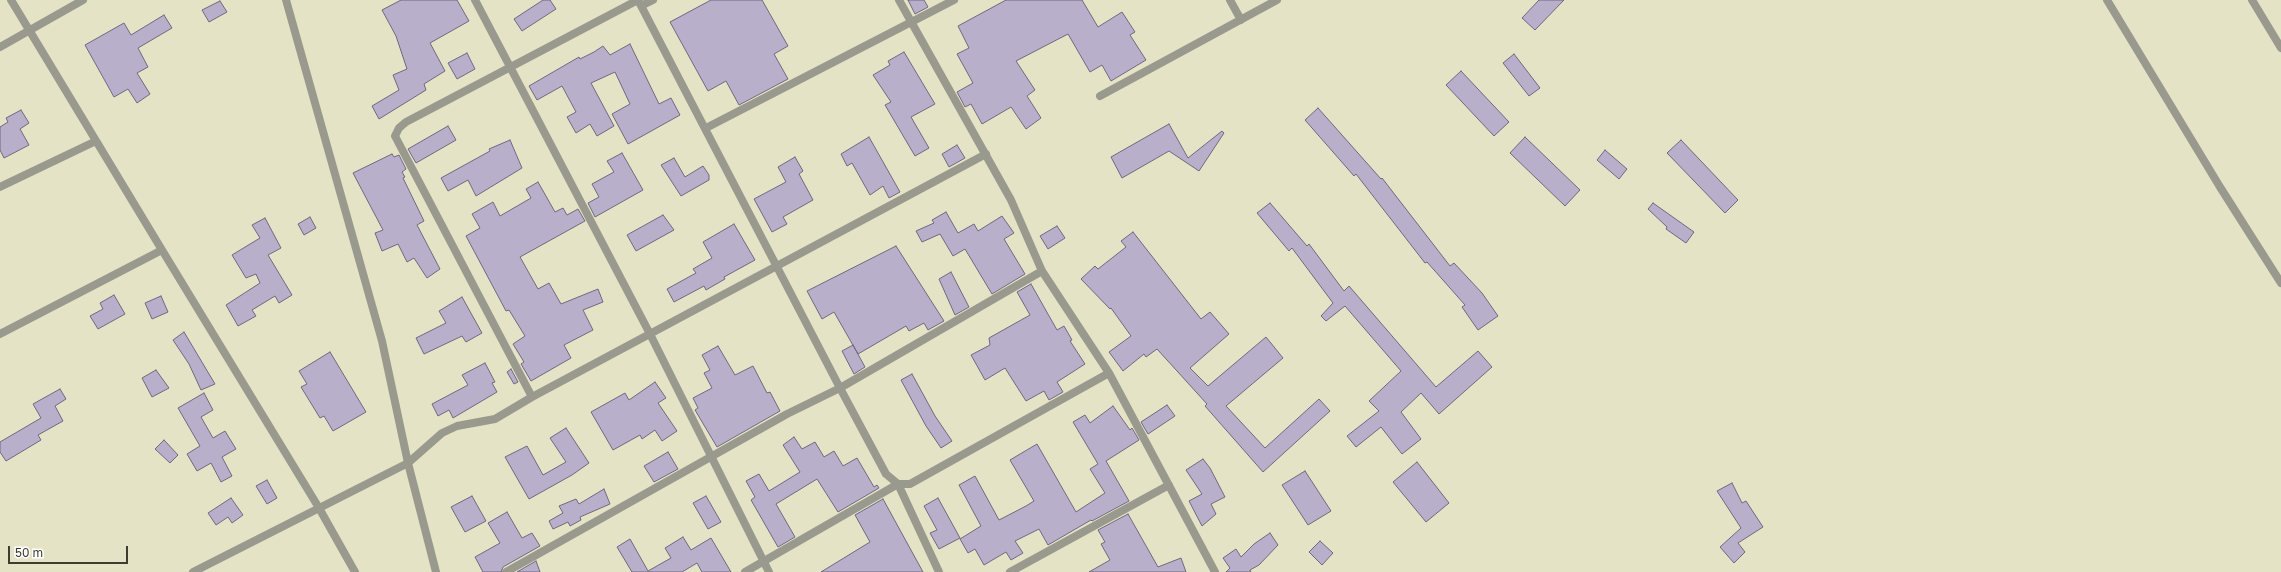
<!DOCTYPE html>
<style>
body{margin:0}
#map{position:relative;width:2281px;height:572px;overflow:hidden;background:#e5e3c6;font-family:"Golos Text",sans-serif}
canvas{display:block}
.scale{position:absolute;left:8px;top:546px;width:120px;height:18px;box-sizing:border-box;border:2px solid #3d3c30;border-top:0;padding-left:5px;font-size:12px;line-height:14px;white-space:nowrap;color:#3d3c30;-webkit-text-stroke:3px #fff;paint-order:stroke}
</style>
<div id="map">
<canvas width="2281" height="572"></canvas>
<div class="scale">50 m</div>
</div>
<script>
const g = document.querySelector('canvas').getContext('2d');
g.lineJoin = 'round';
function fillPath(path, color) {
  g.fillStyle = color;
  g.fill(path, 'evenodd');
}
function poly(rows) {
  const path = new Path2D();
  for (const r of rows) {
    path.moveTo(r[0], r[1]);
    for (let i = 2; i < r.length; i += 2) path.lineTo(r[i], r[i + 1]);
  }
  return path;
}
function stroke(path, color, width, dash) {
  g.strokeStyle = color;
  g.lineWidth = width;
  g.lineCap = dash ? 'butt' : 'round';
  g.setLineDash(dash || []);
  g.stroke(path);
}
const building = poly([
 [401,0,457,0,469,21,430,43,445,71,424,84,426,90,379,119,372,106,399,90,393,75,407,69,396,36,382,10,401,0],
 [543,0,550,0,556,9,522,31,514,19,543,0],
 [711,0,762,0,788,46,774,54,788,79,739,105,726,81,708,91,670,22,711,0],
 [908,0,924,0,928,7,915,14,908,0],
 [1006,0,1082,0,1098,27,1122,12,1135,32,1130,35,1146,60,1111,81,1102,65,1090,72,1068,34,1016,61,1035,90,1027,96,1041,118,1026,129,1011,107,982,124,971,104,965,107,957,92,973,83,957,54,969,48,958,26,1006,0],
 [1539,0,1564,0,1535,30,1522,18,1539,0],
 [220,1,227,12,209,22,202,10,220,1],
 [164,15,172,28,138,48,148,67,137,73,150,94,137,103,128,89,114,97,85,45,124,23,131,35,164,15],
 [630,44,659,104,671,98,680,115,628,144,612,114,630,104,615,72,591,83,614,126,597,136,590,124,576,133,567,117,576,112,562,86,537,100,529,86,579,57,580,59,594,52,603,46,610,55,630,44],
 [904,52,935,104,911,117,929,148,915,156,885,105,891,102,873,75,890,65,888,61,904,52],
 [467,53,475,69,457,79,448,63,467,53],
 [1514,54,1540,88,1529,96,1503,63,1514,54],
 [1461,71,1509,122,1494,136,1446,85,1461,71],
 [1318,108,1381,179,1382,178,1450,266,1454,263,1482,293,1498,316,1478,330,1462,307,1465,305,1427,262,1425,263,1356,174,1354,176,1305,120,1318,108],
 [21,110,29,123,20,129,29,145,4,158,0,150,0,127,8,122,6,118,21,110],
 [1169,124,1188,158,1222,131,1224,133,1199,171,1169,151,1122,178,1111,157,1169,124],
 [448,126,456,140,416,163,408,149,448,126],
 [869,137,900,192,889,198,883,186,870,195,852,163,847,166,841,154,869,137],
 [1525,137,1580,190,1565,206,1510,153,1525,137],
 [510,140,522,168,476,196,468,180,448,191,441,178,490,151,489,149,510,140],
 [1681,140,1738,200,1725,213,1667,153,1681,140],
 [957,145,965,158,949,167,942,154,957,145],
 [1605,150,1627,169,1619,179,1597,160,1605,150],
 [622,153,643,190,595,217,588,203,599,197,592,184,614,172,607,161,622,153],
 [392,154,394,157,399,155,406,169,402,172,405,177,403,178,424,221,417,225,440,269,427,278,414,258,407,262,398,244,382,251,375,233,383,230,353,173,392,154],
 [795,157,803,171,799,174,813,200,783,217,787,224,772,232,754,199,786,182,778,167,795,157],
 [674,158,685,177,703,166,709,175,709,180,681,196,661,165,674,158],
 [538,182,555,212,563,208,567,215,578,209,585,221,520,257,538,289,549,283,561,304,598,289,603,302,583,310,593,330,564,345,571,358,531,381,521,364,524,362,513,344,525,336,509,310,506,311,466,236,480,228,472,214,493,202,500,216,531,198,526,189,538,182],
 [1270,203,1307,246,1309,244,1344,291,1349,286,1436,387,1478,351,1492,367,1439,414,1421,393,1401,412,1421,439,1402,454,1381,427,1356,447,1347,436,1379,411,1369,401,1401,371,1345,306,1326,321,1321,316,1333,303,1292,248,1289,251,1257,213,1270,203],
 [1653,203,1694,232,1686,243,1666,229,1667,227,1648,209,1653,203],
 [946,212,958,233,974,224,978,231,1002,216,1014,233,1004,239,1025,274,992,294,965,249,953,256,940,234,922,242,916,231,934,223,932,220,946,212],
 [663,215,674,230,636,251,627,235,663,215],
 [310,217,316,228,304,235,298,224,310,217],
 [265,218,281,248,268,255,292,295,279,303,275,296,252,310,256,316,238,326,226,305,260,283,256,274,246,278,232,255,260,238,252,225,265,218],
 [734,224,755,260,724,277,725,279,706,290,704,286,674,302,667,289,696,273,693,269,712,258,703,242,734,224],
 [1057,226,1065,238,1048,249,1040,236,1057,226],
 [1133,232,1201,319,1210,312,1229,334,1190,368,1208,386,1266,337,1283,358,1226,406,1265,448,1319,399,1330,411,1263,472,1205,406,1207,404,1157,349,1146,357,1144,354,1123,371,1109,352,1131,336,1111,308,1110,309,1081,279,1095,266,1098,269,1126,247,1121,241,1133,232],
 [896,246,944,321,928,330,924,323,909,331,906,326,858,354,834,312,822,319,807,291,896,246],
 [951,272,969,307,955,315,939,279,951,272],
 [1031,284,1057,330,1064,326,1072,340,1070,341,1085,364,1057,382,1063,392,1049,400,1044,391,1026,401,1005,368,985,380,971,355,990,345,989,338,1030,315,1017,292,1031,284],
 [114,295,125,314,98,329,90,316,103,309,100,303,114,295],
 [161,296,168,312,152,319,145,303,161,296],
 [462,297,482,333,466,342,462,336,424,354,416,338,446,323,439,311,462,297],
 [184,332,215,384,201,390,189,364,173,340,184,332],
 [853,345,865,367,854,374,842,351,853,345],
 [718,346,735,375,753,366,767,393,770,392,780,411,717,447,695,410,698,408,693,398,712,388,704,373,710,370,702,355,718,346],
 [330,352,366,412,333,431,324,416,320,418,301,387,307,384,299,371,330,352],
 [485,363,495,382,492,383,497,392,453,418,449,410,438,416,432,404,468,385,462,375,485,363],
 [511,369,518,382,514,384,507,372,511,369],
 [156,370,169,388,152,397,142,378,156,370],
 [912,374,935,416,952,441,941,448,926,426,901,380,912,374],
 [655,382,666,398,658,403,677,431,662,441,655,430,642,439,640,435,613,450,591,412,625,393,629,400,655,382],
 [60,389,66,399,55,406,63,421,38,435,41,440,6,461,0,452,0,442,41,418,33,404,60,389],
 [204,393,213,410,201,417,213,438,225,431,236,449,222,457,232,476,221,482,211,463,197,471,187,454,200,446,178,408,204,393],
 [1167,405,1175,416,1148,434,1141,422,1167,405],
 [1113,406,1130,430,1132,428,1139,440,1106,461,1129,501,1092,521,1091,520,1048,545,1039,529,1015,541,1023,553,1011,560,1006,552,984,565,975,549,968,553,960,539,981,526,959,485,975,476,999,520,1026,506,1034,501,1010,460,1037,444,1076,512,1105,493,1090,469,1098,464,1073,422,1085,415,1090,423,1113,406],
 [566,428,589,463,572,475,529,499,505,457,527,446,543,475,566,462,550,438,566,428],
 [794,437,802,449,815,442,824,457,834,451,843,466,857,458,874,487,877,485,879,488,838,512,817,479,776,504,795,537,778,547,751,500,755,497,746,481,759,474,769,491,800,472,783,445,794,437],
 [164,440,178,455,170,463,155,449,164,440],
 [668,452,678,469,654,482,644,466,668,452],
 [1203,459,1210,468,1225,497,1211,504,1216,514,1202,526,1189,501,1202,494,1186,470,1203,459],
 [1417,462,1449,503,1426,522,1393,482,1417,462],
 [1305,471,1331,511,1308,525,1282,485,1305,471],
 [267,480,277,498,267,504,256,486,267,480],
 [1732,483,1742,503,1746,501,1763,527,1738,543,1745,552,1734,563,1720,547,1741,528,1717,491,1732,483],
 [604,489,610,504,580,517,581,520,570,526,568,522,553,529,549,521,563,513,559,506,576,499,579,504,604,489],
 [472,496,486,521,465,532,451,507,472,496],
 [706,496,721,522,708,529,693,503,706,496],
 [231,498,243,515,232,523,228,517,216,525,208,513,231,498],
 [938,498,960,538,939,549,930,533,937,530,924,506,938,498],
 [883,499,923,572,821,572,870,542,855,515,883,499],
 [507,512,522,538,532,533,540,546,503,567,501,572,483,572,475,557,500,543,488,523,507,512],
 [1128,514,1158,567,1181,558,1186,572,1089,572,1110,560,1101,544,1105,542,1098,530,1128,514],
 [1270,533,1278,545,1259,565,1250,570,1251,572,1226,572,1230,568,1223,558,1236,549,1241,557,1254,544,1270,533],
 [683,537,691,550,711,538,731,572,702,572,697,563,682,572,632,572,617,547,630,539,648,571,671,558,665,548,683,537],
 [1320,541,1333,553,1322,565,1309,552,1320,541],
 [536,561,540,572,517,572,536,561]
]);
fillPath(building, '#b8b0ca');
stroke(building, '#6f677f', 1);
stroke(poly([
 [286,0,382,341,408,463,436,572],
 [475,0,650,334,769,572],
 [638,0,840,388,886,474,898,484,939,572],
 [899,0,1011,200,1042,271,1109,373,1215,572],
 [1230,0,1241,20],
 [2107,0,2220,187,2281,283],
 [2252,0,2281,48],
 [641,6,653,0],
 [0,47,83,0],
 [1100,96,1277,0],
 [706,128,954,0],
 [0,187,96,141],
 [162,250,319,508,355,572],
 [0,334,162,250,11,0],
 [532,397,395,136,399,128,406,122,638,0],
 [193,572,408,463,442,433,457,426,495,419,532,397,986,154],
 [506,572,787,414,840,388,1042,271],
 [745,572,898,484,910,484,1109,373],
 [1010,572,1169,485]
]), '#9a998d', 8);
</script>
